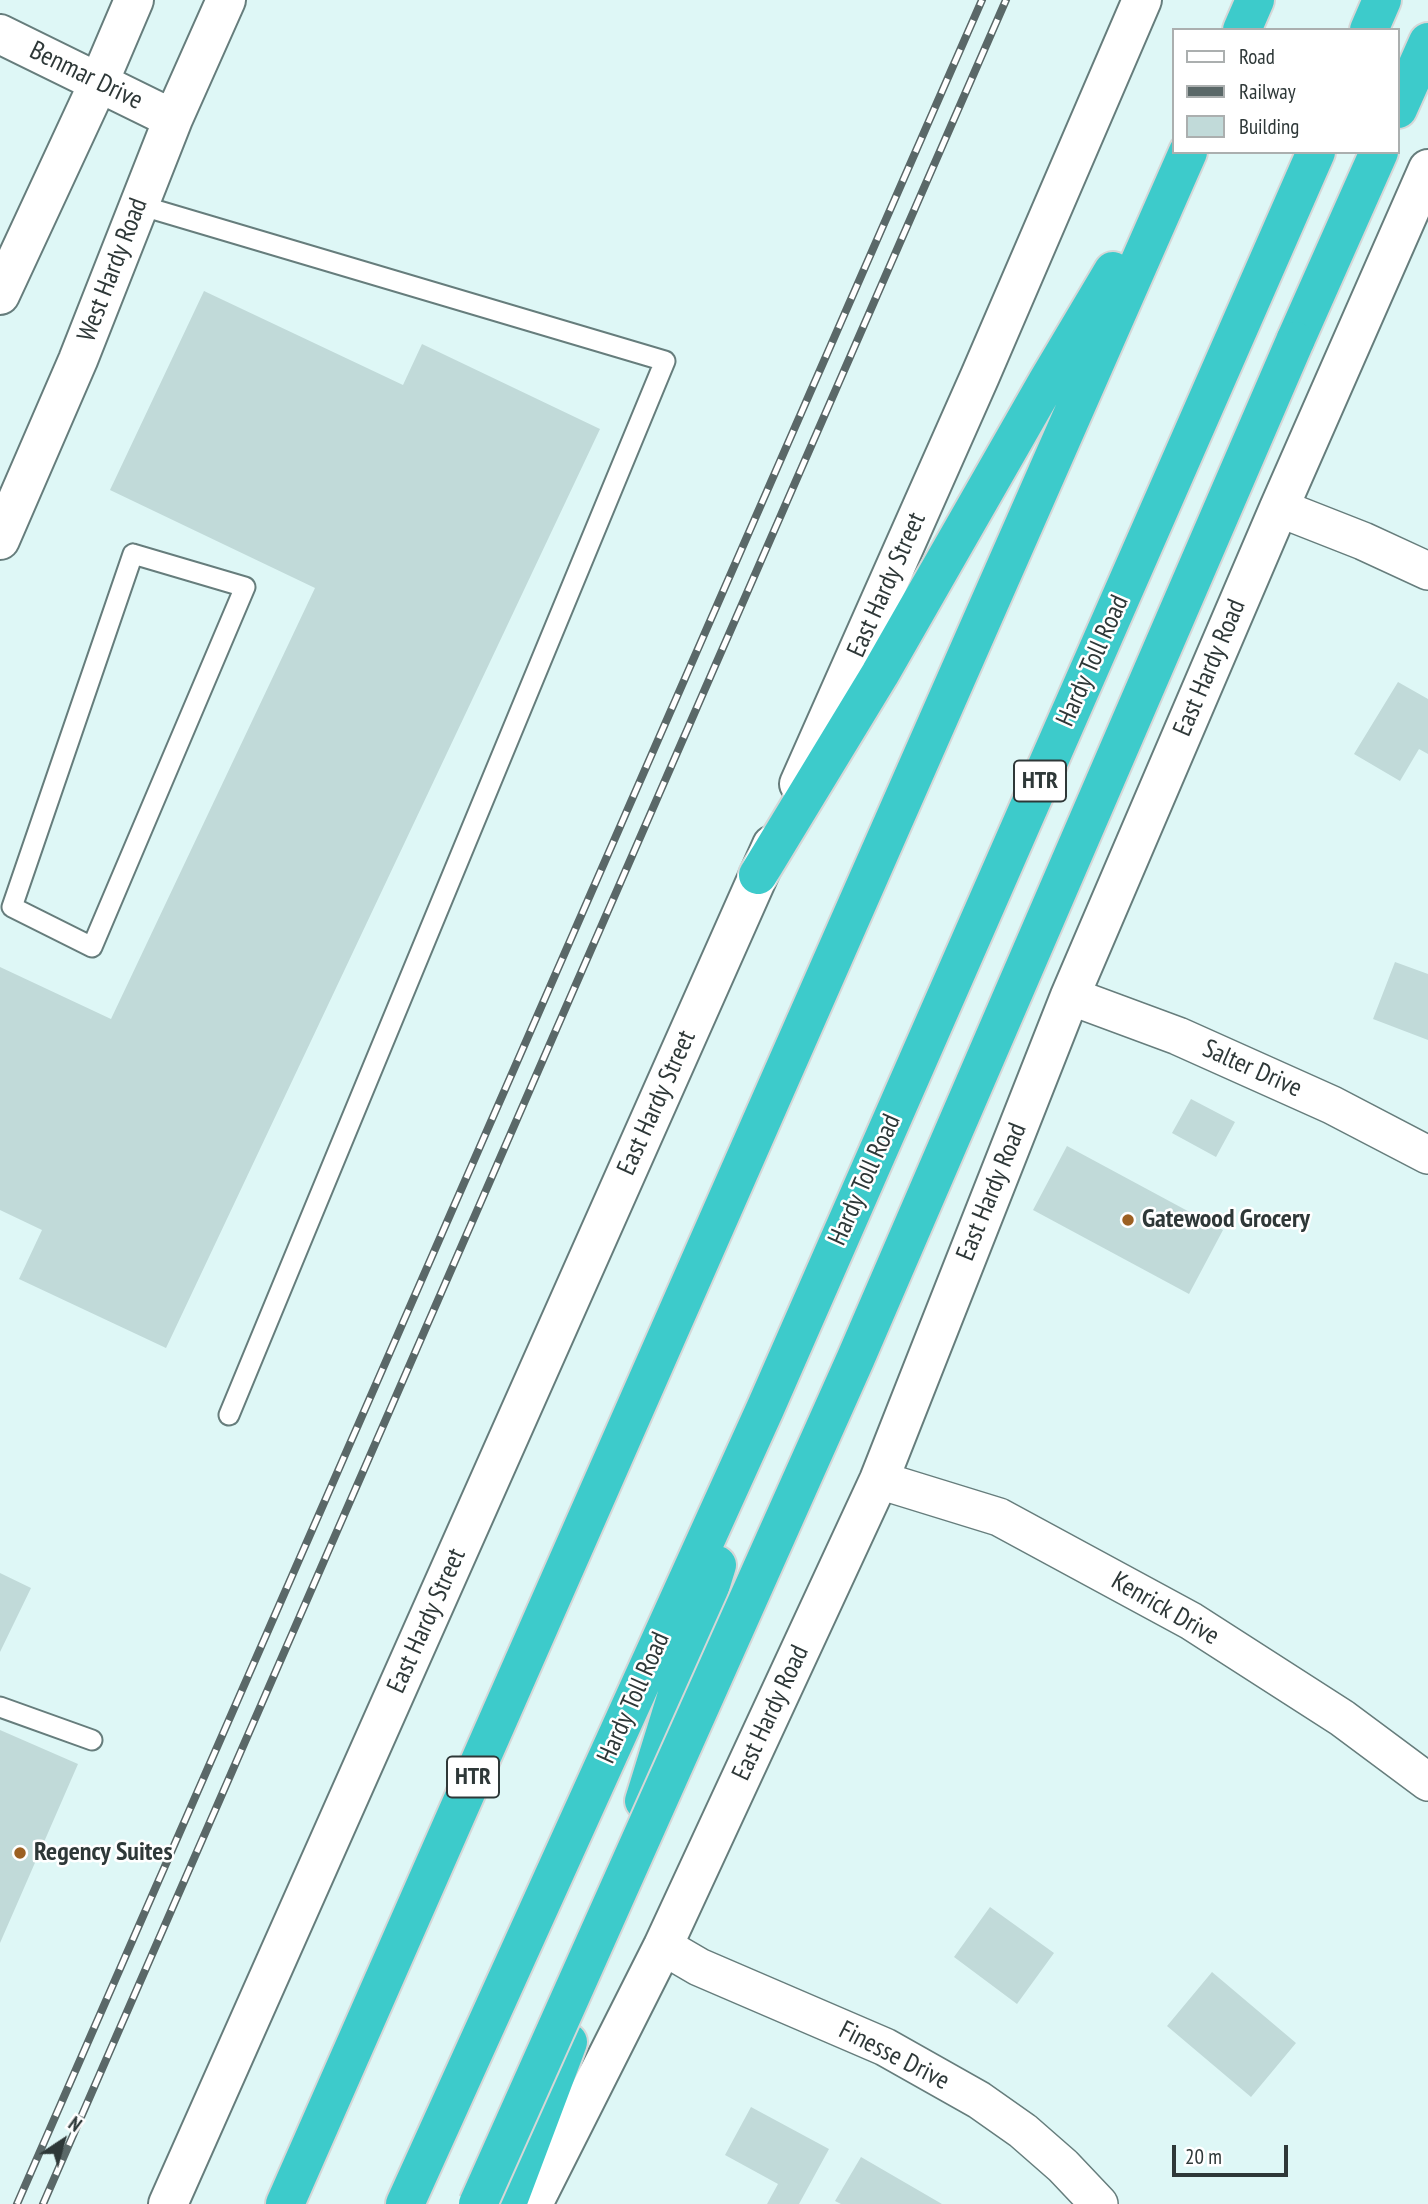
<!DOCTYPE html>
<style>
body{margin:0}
#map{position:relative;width:1428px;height:2204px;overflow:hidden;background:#def7f6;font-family:"PT Sans Narrow",sans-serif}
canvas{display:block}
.legend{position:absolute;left:1172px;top:28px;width:228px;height:126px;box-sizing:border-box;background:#fff;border:2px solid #abafaf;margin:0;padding:9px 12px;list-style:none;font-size:21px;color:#2e3838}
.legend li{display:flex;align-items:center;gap:14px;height:35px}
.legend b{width:35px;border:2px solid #abafaf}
.north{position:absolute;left:28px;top:2106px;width:70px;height:70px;-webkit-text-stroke:5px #fff;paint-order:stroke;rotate:36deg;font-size:19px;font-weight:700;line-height:28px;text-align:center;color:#2e3838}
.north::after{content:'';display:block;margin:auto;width:24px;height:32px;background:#2e3838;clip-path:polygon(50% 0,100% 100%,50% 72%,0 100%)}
.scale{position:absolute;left:1172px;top:2145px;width:116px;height:32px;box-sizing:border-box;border:4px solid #2e3838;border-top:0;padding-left:9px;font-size:21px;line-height:24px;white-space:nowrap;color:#2e3838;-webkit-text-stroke:5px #fff;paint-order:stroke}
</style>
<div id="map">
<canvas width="1428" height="2204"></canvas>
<ul class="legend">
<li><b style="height:9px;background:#fff"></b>Road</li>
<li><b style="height:9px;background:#5a6868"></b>Railway</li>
<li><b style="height:19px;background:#c1dad9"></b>Building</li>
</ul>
<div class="north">N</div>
<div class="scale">20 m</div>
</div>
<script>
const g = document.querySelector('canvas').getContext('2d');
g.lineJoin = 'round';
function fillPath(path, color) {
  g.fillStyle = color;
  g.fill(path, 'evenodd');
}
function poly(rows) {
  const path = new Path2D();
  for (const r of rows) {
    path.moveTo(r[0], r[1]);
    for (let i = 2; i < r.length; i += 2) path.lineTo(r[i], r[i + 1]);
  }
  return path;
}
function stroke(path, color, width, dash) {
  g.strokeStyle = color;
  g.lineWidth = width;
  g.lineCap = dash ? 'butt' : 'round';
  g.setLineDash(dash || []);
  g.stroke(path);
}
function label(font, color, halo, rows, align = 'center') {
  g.font = font + ' "PT Sans Narrow",sans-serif';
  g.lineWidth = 5;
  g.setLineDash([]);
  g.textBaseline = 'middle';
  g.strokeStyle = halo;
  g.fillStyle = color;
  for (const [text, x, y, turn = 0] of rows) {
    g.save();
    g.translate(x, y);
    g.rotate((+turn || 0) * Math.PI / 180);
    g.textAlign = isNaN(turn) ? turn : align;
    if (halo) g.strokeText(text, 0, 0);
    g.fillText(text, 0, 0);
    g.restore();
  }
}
fillPath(poly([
 [204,291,403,385,422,344,600,429,166,1348,19,1279,42,1230,0,1210,0,967,111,1019,315,588,110,490],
 [1398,682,1428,699,1428,754,1419,749,1400,781,1354,754],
 [1395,962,1428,974,1428,1040,1373,1019],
 [1191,1099,1235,1122,1216,1157,1172,1133],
 [1067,1146,1223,1230,1189,1294,1033,1210],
 [0,1573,31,1588,0,1652],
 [0,1730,78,1764,0,1943],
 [990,1907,1054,1953,1017,2004,954,1957],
 [1212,1972,1296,2043,1251,2097,1167,2026],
 [751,2107,829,2149,799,2204,767,2204,778,2184,725,2155],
 [861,2157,942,2204,841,2204,835,2201]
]), '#c1dad9');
const lane = poly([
 [139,205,665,361,229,1415],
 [133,554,245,587,92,947,12,907,133,554],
 [0,1707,92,1740]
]);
const street = poly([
 [1279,508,1363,541,1428,571],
 [1070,996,1178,1036,1332,1105,1428,1155],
 [879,1480,999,1517,1191,1621,1342,1718,1428,1782],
 [663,1946,699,1967,885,2047,979,2100,1023,2131,1063,2166,1099,2204]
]);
const secondary = poly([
 [0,34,173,119],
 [0,295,99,82,134,0],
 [0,540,78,360,173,119,226,0],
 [799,784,980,376,1142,0],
 [168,2204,772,845],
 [533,2204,663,1946,879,1480,1070,996,1279,508,1428,169]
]);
const highway = poly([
 [1242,30,1255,0],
 [1369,30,1382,0],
 [1398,109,1428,42],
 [1295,341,1379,152],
 [758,875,880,674,1047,382,1113,271],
 [644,1801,717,1565],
 [285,2204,1188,152],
 [405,2204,765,1409,1316,152],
 [507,2204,568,2042]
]);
stroke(lane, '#667d7c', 23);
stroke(street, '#667d7c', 40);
stroke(secondary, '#667d7c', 42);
stroke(highway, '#d5d7d7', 42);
stroke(lane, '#fff', 19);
stroke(street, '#fff', 37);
stroke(secondary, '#fff', 38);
stroke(highway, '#3dcbcb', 38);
const rail = poly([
 [17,2204,982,0],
 [43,2204,1006,0]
]);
stroke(rail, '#5a6868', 8);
stroke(rail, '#fff', 5, [16]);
const highwayBridge = poly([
 [478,2204,855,1360,1295,341]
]);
stroke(highwayBridge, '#d5d7d7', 42, []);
stroke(highwayBridge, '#3dcbcb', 38);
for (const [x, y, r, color] of [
 [1128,1220,7,"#9c6022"],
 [20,1853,7,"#9c6022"]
]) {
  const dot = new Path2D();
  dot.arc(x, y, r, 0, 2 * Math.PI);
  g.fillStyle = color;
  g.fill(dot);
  stroke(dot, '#fff', 2.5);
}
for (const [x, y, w] of [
 [1040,781,52],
 [473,1777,52]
]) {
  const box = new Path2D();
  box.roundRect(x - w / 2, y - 20.5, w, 41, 5);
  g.fillStyle = '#fff';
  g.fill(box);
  stroke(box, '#2e3838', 2);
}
label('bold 24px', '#2e3838', null, [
 ["HTR",1040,781],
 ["HTR",473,1777]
]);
label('26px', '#2e3838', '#fff', [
 ["Benmar Drive",86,76,26],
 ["West Hardy Road",113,270,-69],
 ["East Hardy Street",887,585,-66],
 ["Hardy Toll Road",1093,661,-66],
 ["East Hardy Road",1210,668,-67],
 ["Salter Drive",1252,1069,24],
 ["East Hardy Street",657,1103,-66],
 ["Hardy Toll Road",865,1180,-66],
 ["East Hardy Road",992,1192,-68],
 ["Kenrick Drive",1165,1609,30],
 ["East Hardy Street",427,1621,-66],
 ["Hardy Toll Road",634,1698,-66],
 ["East Hardy Road",771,1713,-65],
 ["Finesse Drive",894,2056,27]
]);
label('bold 26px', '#2e3838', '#fff', [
 ["Gatewood Grocery",1142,1220],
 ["Regency Suites",34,1853]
], 'left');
</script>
